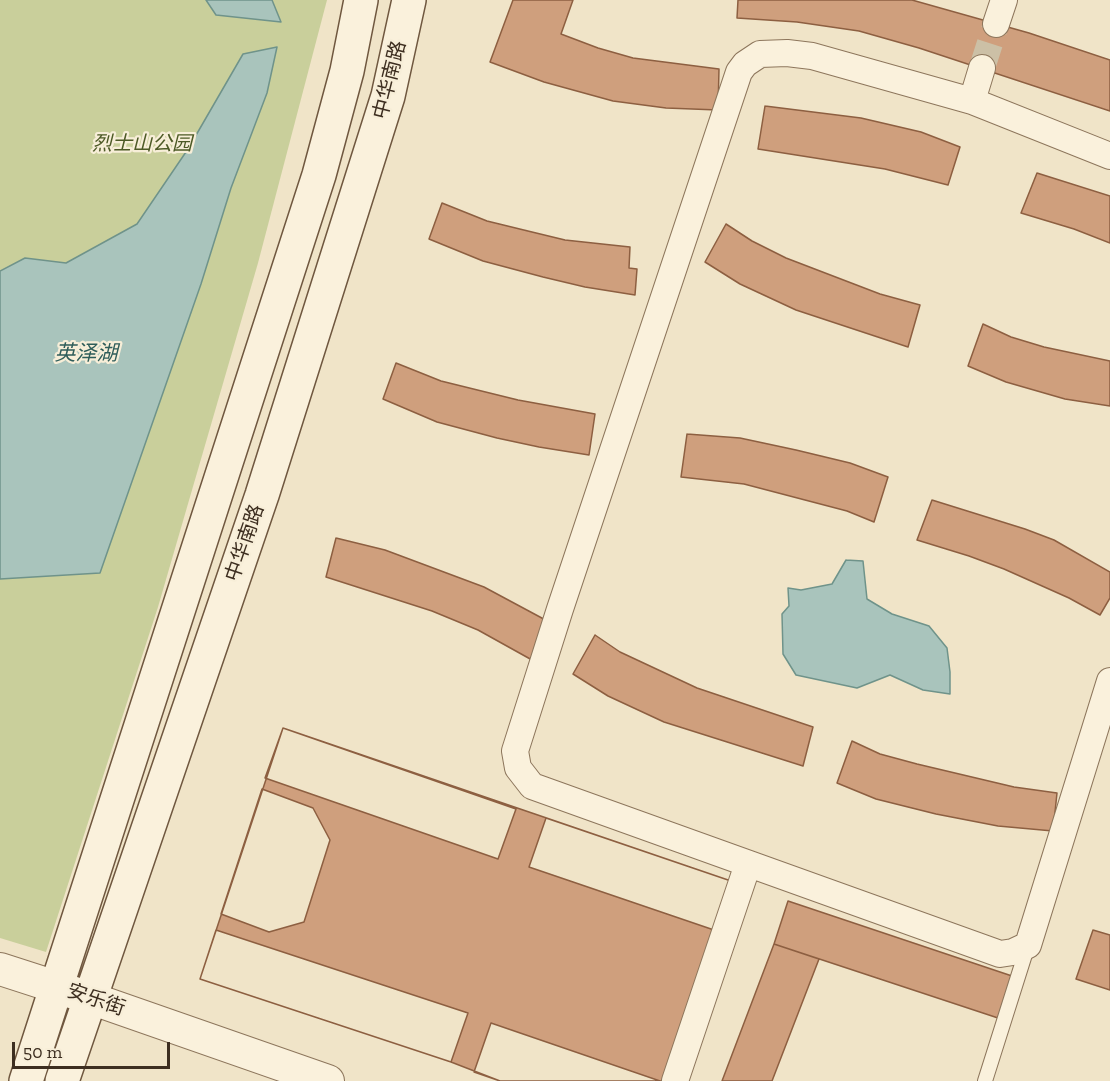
<!DOCTYPE html>
<meta charset="utf-8">
<style>
body{margin:0}
#map{position:relative;width:1110px;height:1081px;overflow:hidden;background:#f0e4c8;font-family:"Zilla Slab",serif}
canvas{display:block}
.scale{position:absolute;left:12px;top:1042px;width:158px;height:27px;box-sizing:border-box;border:3px solid #3d2e20;border-top:0;padding-left:8px;font-size:18px;line-height:21px;white-space:nowrap;color:#3d2e20;-webkit-text-stroke:4px #f7eed8;paint-order:stroke}
</style>
<div id="map">
<canvas width="1110" height="1081"></canvas>
<div class="scale">50 m</div>
</div>
<script>
const g = document.querySelector('canvas').getContext('2d');
g.lineJoin = 'round';
function fillPath(path, color) {
  g.fillStyle = color;
  g.fill(path, 'evenodd');
}
function poly(rows) {
  const path = new Path2D();
  for (const r of rows) {
    path.moveTo(r[0], r[1]);
    for (let i = 2; i < r.length; i += 2) path.lineTo(r[i], r[i + 1]);
  }
  return path;
}
function stroke(path, color, width, dash) {
  g.strokeStyle = color;
  g.lineWidth = width;
  g.lineCap = dash ? 'butt' : 'round';
  g.setLineDash(dash || []);
  g.stroke(path);
}
function label(font, color, halo, rows, align = 'center') {
  g.font = font + ' "Zilla Slab","Noto Sans SC",serif';
  g.lineWidth = 4.5;
  g.setLineDash([]);
  g.textBaseline = 'middle';
  g.strokeStyle = halo;
  g.fillStyle = color;
  for (const [text, x, y, turn = 0] of rows) {
    g.save();
    g.translate(x, y);
    g.rotate((+turn || 0) * Math.PI / 180);
    g.textAlign = isNaN(turn) ? turn : align;
    if (halo) g.strokeText(text, 0, 0);
    g.fillText(text, 0, 0);
    g.restore();
  }
}
fillPath(poly([
 [0,0,327,0,258,263,158,607,46,952,0,938]
]), '#c9cf9b');
const water = poly([
 [206,0,272,0,281,22,216,15,206,0],
 [277,47,267,93,231,188,201,284,100,573,0,579,0,271,25,258,66,263,137,224,188,149,243,54,277,47],
 [846,560,863,561,867,599,892,614,929,626,947,648,950,672,950,694,923,690,890,675,857,688,796,675,783,654,782,614,789,606,788,588,801,590,832,584,846,560]
]);
fillPath(water, '#a9c4bc');
stroke(water, '#6f938a', 1.5);
const building = poly([
 [513,0,573,0,561,34,598,48,633,58,719,69,718,110,666,108,613,101,544,82,490,62,513,0],
 [738,0,912,0,1029,33,1110,60,1110,111,919,48,859,31,797,22,737,18,738,0],
 [765,106,861,118,921,132,960,147,948,185,885,169,758,149,765,106],
 [1037,173,1110,196,1110,243,1074,229,1021,213,1037,173],
 [442,203,487,221,532,232,565,240,630,247,629,268,637,269,635,295,585,287,543,277,483,261,429,239,442,203],
 [726,224,752,241,786,258,880,294,920,305,908,347,796,310,740,284,705,262,726,224],
 [983,324,1011,337,1044,347,1110,361,1110,406,1065,399,1006,382,968,366,983,324],
 [396,363,441,381,518,400,595,414,589,455,539,447,497,438,437,422,383,399,396,363],
 [687,434,740,438,796,450,850,463,888,477,874,522,847,511,744,484,681,477,687,434],
 [932,500,1025,529,1054,540,1110,572,1110,598,1100,615,1069,598,1004,569,969,556,917,540,932,500],
 [336,538,385,550,484,587,553,624,532,660,478,630,432,611,326,577,336,538],
 [595,635,620,652,697,688,813,727,803,766,664,722,608,696,573,674,595,635],
 [283,728,731,881,664,1081,500,1081,451,1062,200,979,283,728],
 [283,728,516,809,498,859,265,778,283,728],
 [852,741,880,754,917,764,1014,787,1057,793,1053,831,998,826,936,814,876,799,837,783,852,741],
 [262,789,313,808,330,840,304,922,269,932,221,914,262,789],
 [546,818,731,881,714,930,529,867,546,818],
 [788,901,1012,976,998,1018,774,944,788,901],
 [216,930,468,1013,451,1062,200,979,216,930],
 [1093,930,1110,935,1110,990,1076,979,1093,930],
 [774,944,819,959,772,1081,722,1081,774,944],
 [491,1023,660,1081,500,1081,474,1072,491,1023]
]);
fillPath(building, '#cf9f7d');
stroke(building, '#8d5f41', 1.5);
stroke(poly([
 [982,68,996,24]
]), '#ccc0a6', 26, [26, 13]);
const service = poly([
 [985,1081,1028,945]
]);
const minor = poly([
 [996,24,1004,0],
 [972,101,982,68],
 [1110,156,972,101,812,56,787,53,760,54,745,64,739,72,560,609,515,751,518,768,532,786,1000,954,1013,952,1028,945,1110,681],
 [675,1081,748,864]
]);
const tertiary = poly([
 [0,969,90,998,328,1081]
]);
const secondary = poly([
 [26,1081,319,175,347,71,361,0],
 [62,1081,262,495,388,96,409,0]
]);
stroke(service, '#8d765c', 16);
stroke(minor, '#8d765c', 28);
stroke(tertiary, '#8d765c', 34);
stroke(secondary, '#6f573f', 36);
stroke(service, '#faf1dc', 14);
stroke(minor, '#faf1dc', 26);
stroke(tertiary, '#faf1dc', 32);
stroke(secondary, '#faf1dc', 33);
label('20px', '#3d2e20', '#f7eed8', [
 ["中华南路",390,80,-76],
 ["中华南路",245,543,-71],
 ["安乐街",96,1000,19]
]);
label('italic 20px', '#4d5a26', '#f7eed8', [
 ["烈士山公园",142,144]
]);
label('italic 21px', '#2f5d5a', '#f7eed8', [
 ["英泽湖",86,354]
]);
</script>
